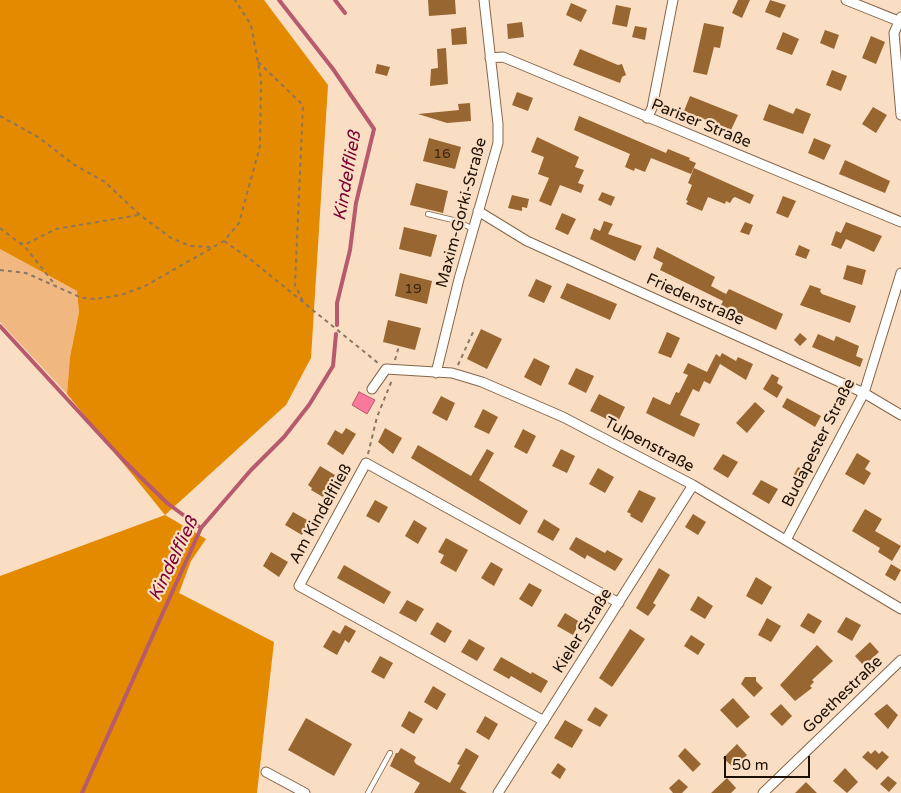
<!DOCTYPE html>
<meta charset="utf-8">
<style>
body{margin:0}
#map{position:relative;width:901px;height:793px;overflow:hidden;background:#fadec3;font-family:"Varela Round",sans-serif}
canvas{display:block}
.scale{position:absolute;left:724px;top:756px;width:86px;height:22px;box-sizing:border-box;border:2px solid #1c1005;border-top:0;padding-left:6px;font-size:15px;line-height:18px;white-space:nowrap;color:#1c1005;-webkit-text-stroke:4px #fadec3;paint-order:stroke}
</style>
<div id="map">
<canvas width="901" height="793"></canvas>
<div class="scale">50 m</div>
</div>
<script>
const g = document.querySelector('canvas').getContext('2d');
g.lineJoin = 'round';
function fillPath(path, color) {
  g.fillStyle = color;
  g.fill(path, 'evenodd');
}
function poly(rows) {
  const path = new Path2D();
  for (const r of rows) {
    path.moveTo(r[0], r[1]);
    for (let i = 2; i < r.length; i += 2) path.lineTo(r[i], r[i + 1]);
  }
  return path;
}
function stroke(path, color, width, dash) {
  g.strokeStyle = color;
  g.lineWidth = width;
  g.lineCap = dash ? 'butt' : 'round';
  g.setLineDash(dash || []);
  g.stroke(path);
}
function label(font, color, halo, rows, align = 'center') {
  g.font = font + ' "Varela Round",sans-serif';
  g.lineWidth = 4.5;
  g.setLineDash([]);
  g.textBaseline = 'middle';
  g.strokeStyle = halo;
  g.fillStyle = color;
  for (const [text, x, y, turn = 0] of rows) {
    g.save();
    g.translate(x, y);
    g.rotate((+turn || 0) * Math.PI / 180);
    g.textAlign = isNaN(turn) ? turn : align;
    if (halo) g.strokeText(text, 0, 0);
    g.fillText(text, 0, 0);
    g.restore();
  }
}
fillPath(poly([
 [0,249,77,291,79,312,70,357,67,394,0,322]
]), '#f0b880');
fillPath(poly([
 [0,0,264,0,328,85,311,358,286,405,165,515,206,539,191,561,179,593,274,642,257,793,0,793,0,576,165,515,67,394,70,357,79,312,77,291,0,249]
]), '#e48a00');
const water = poly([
 [359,392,375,400,367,414,352,405,359,392]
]);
fillPath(water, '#f9799a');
stroke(water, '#b75a6d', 1);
stroke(poly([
 [279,0,333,69,374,129,356,203,350,250,337,303,337,325],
 [335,0,345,13],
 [0,326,125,462,167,503,201,528],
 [82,793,201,528,251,470,284,437,309,405,333,366,336,334]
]), '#b75a6d', 4);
fillPath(poly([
 [428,0,455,0,456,14,429,16],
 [738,0,750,0,742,18,732,13],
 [770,0,786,5,780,18,765,12],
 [571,3,587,10,581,22,566,15],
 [616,5,631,8,627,27,612,24],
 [522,22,524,37,508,39,507,24],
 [704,23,724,27,720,48,714,47,707,75,693,72],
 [635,26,647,28,645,40,632,37],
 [466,27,467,44,452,45,451,29],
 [825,30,839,35,834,49,820,43],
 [783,32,799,39,792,55,776,49],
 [871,36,885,42,876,64,862,58],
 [446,48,448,84,430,86,431,69,438,68,437,49],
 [580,49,618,65,622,64,626,75,622,77,620,83,573,65],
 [377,64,390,67,387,76,375,73],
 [832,70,847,76,841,91,826,85],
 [517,92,533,98,528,111,512,105],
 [690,96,738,115,731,130,684,111],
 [470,103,471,121,447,123,418,114,459,110,458,104],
 [769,104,793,114,796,108,811,114,803,134,763,120],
 [873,107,887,115,876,133,862,124],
 [579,116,666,153,668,149,690,158,689,160,696,163,691,174,651,158,645,172,635,168,634,171,625,167,630,154,574,130],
 [537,137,579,157,575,167,584,170,578,183,584,185,581,193,560,185,551,206,539,201,549,178,538,174,544,157,531,152],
 [429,138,461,147,455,169,423,161],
 [814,138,831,145,824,160,808,153],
 [845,160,890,181,885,193,839,174],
 [694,168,754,195,750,204,735,197,733,198,730,203,726,201,725,204,708,197,702,211,686,204,688,201,686,200,692,185,688,183],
 [416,183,448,191,443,213,410,205],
 [602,192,615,197,611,206,598,200],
 [512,195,529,199,527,208,522,207,522,211,508,208],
 [783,196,796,201,788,218,776,213],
 [562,213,576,219,568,235,555,229],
 [604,221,613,224,608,234,642,246,635,261,590,239,594,228,600,231],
 [745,222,753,225,749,235,740,232],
 [846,222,882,236,874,252,846,239,841,249,831,245,836,231,841,233],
 [404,227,437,235,431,257,399,249],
 [799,245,810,250,806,259,795,255],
 [657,247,715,277,711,286,726,294,729,289,783,314,776,330,721,305,723,301,660,270,663,263,653,258],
 [847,265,866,270,862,285,843,279],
 [400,273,432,281,427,304,395,296],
 [536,279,552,286,544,303,528,296],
 [567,283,617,304,610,320,560,298],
 [810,285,821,289,820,291,822,294,856,306,850,323,800,305],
 [388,320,421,328,415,350,383,342],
 [481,329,502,339,487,369,467,359],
 [667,332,680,338,671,358,658,353],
 [800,333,807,339,800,346,794,340],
 [818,334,834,341,836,336,859,346,856,356,863,359,860,367,812,347],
 [722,353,736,361,738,357,753,364,746,380,720,364,710,384,704,381,699,392,693,389,680,415,700,424,694,437,646,413,653,397,670,405,676,392,679,393,688,375,683,373,688,363,707,372,716,354,720,357],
 [534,358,550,366,541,386,524,377],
 [576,368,594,376,586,393,568,384],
 [772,374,779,378,777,383,783,387,777,398,763,389],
 [599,394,625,407,617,424,590,411],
 [441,396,455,403,447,421,432,413],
 [787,398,821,416,815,427,782,407],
 [755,402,765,411,747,433,736,423],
 [483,409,498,417,489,434,474,427],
 [346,428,356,434,343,455,327,444,335,430,342,434],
 [385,428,402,438,393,454,378,442],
 [523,429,536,436,527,454,514,447],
 [418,445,471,476,487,449,494,453,479,480,528,511,520,525,411,458],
 [561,449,575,456,567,473,552,466],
 [857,453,870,461,865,469,871,473,864,485,845,474],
 [723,454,738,462,728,478,713,469],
 [320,466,335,475,323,497,311,490,312,488,308,485],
 [798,467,808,472,802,481,793,476],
 [598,468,614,477,605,493,589,484],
 [761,480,778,489,769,504,752,494],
 [639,490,656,498,642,523,630,516,631,514,627,512],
 [375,500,388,507,379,523,366,516],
 [865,509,882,519,875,531,901,546,892,561,878,552,880,548,852,531],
 [293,512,309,521,302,535,285,525],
 [693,514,706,522,698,535,685,527],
 [544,519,560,529,553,541,537,532],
 [414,520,427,528,418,544,405,536],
 [576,537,605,553,607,550,623,559,615,571,587,555,585,559,569,549],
 [446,538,468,550,456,572,440,563,444,555,438,552],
 [271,552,288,562,279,577,263,566],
 [491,562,503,569,494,586,481,578],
 [891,564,901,570,895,581,885,575],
 [344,565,391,592,384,604,337,578],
 [659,568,670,575,653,603,656,605,648,616,636,608],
 [756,577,772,587,762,605,746,596],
 [529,583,542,590,532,607,519,599],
 [698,596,713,606,705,619,690,610],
 [407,600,424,609,416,622,399,613],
 [565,613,580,622,573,635,557,626],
 [808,613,822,621,814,634,800,626],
 [846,617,861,625,852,641,837,632],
 [767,618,781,626,771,642,758,635],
 [437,622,452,631,445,643,430,634],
 [345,625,356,631,349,643,345,640,337,655,323,647,333,630,340,634],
 [630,629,645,639,612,687,599,678],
 [691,635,705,644,698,655,684,646],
 [469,639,485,648,477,661,461,652],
 [870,642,879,652,864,666,855,656],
 [817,645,833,661,812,680,814,682,810,686,812,688,795,701,780,685],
 [380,656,393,663,384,679,371,672],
 [501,657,531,674,532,672,548,681,541,693,511,676,509,679,493,670],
 [745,677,756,677,756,681,763,688,754,697,741,684],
 [433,686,446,694,437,710,424,702],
 [733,698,750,717,737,728,720,710],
 [781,704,792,716,782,726,770,714],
 [887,704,898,715,888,729,874,714],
 [595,707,608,715,600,727,587,720],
 [409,711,423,719,414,734,401,726],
 [485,716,498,724,489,740,476,732],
 [306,718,352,744,334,776,288,750],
 [565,720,583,730,572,748,554,738],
 [737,744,747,755,734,768,723,758],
 [401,748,416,757,414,761,416,764,450,783,460,765,457,764,466,748,479,756,460,789,467,793,414,793,420,783,390,766,396,753,398,753],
 [685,748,701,764,693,772,678,756],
 [875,750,879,754,882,751,889,757,877,770,862,757,868,751,871,754],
 [558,763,566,769,560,779,551,773],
 [845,768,858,782,847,793,833,781],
 [888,776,897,783,889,792,880,784],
 [727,778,736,788,731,793,711,793],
 [679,779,688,787,682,793,673,793,669,788],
 [806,782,817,793,795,793]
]), '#986630');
const lane = poly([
 [428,214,457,221,473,229],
 [368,793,390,753]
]);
const street = poly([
 [846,0,901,22],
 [901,17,894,33,901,115],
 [490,58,503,57,901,222],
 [647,118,652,108,673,0],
 [478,211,527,241,864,393,901,415],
 [436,373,459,279,498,143,498,124,484,0],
 [372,389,386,369,452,373,482,382,563,417,693,485,901,609],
 [786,540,864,393,901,273],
 [544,721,299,586,366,463,619,603],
 [266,772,305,793],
 [498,793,693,485],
 [763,793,901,660]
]);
stroke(lane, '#856648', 6);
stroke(street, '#856648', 11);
stroke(poly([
 [258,62,303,105,295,285,303,301],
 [0,116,38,137,73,164,105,182,140,215,171,238,190,246,212,247],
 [0,228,26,248,56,286],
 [224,241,250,259,378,363],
 [19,243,26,244,56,229,139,215],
 [0,270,26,273,82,298,95,299,121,295,145,286,224,241,239,223,260,146,261,79,251,25,235,0],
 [395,360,399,346],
 [458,365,474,330],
 [368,454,377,417,392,380]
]), '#8a7663', 2, [4, 4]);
stroke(lane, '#fff', 4.5);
stroke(street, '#fff', 9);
label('14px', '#3b2610', null, [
 ["16",442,154],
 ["19",413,289]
]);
label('16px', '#1c1005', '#fadec3', [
 ["Pariser Straße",701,124,22],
 ["Maxim-Gorki-Straße",462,213,-75],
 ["Friedenstraße",695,300,24],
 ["Budapester Straße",819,443,-63],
 ["Tulpenstraße",649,445,28],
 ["Am Kindelfließ",321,514,-61],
 ["Kieler Straße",583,631,-58],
 ["Goethestraße",843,695,-44]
]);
label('italic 18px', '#7a0034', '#fadec3', [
 ["Kindelfließ",348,176,-80],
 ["Kindelfließ",174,559,-64]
]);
</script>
